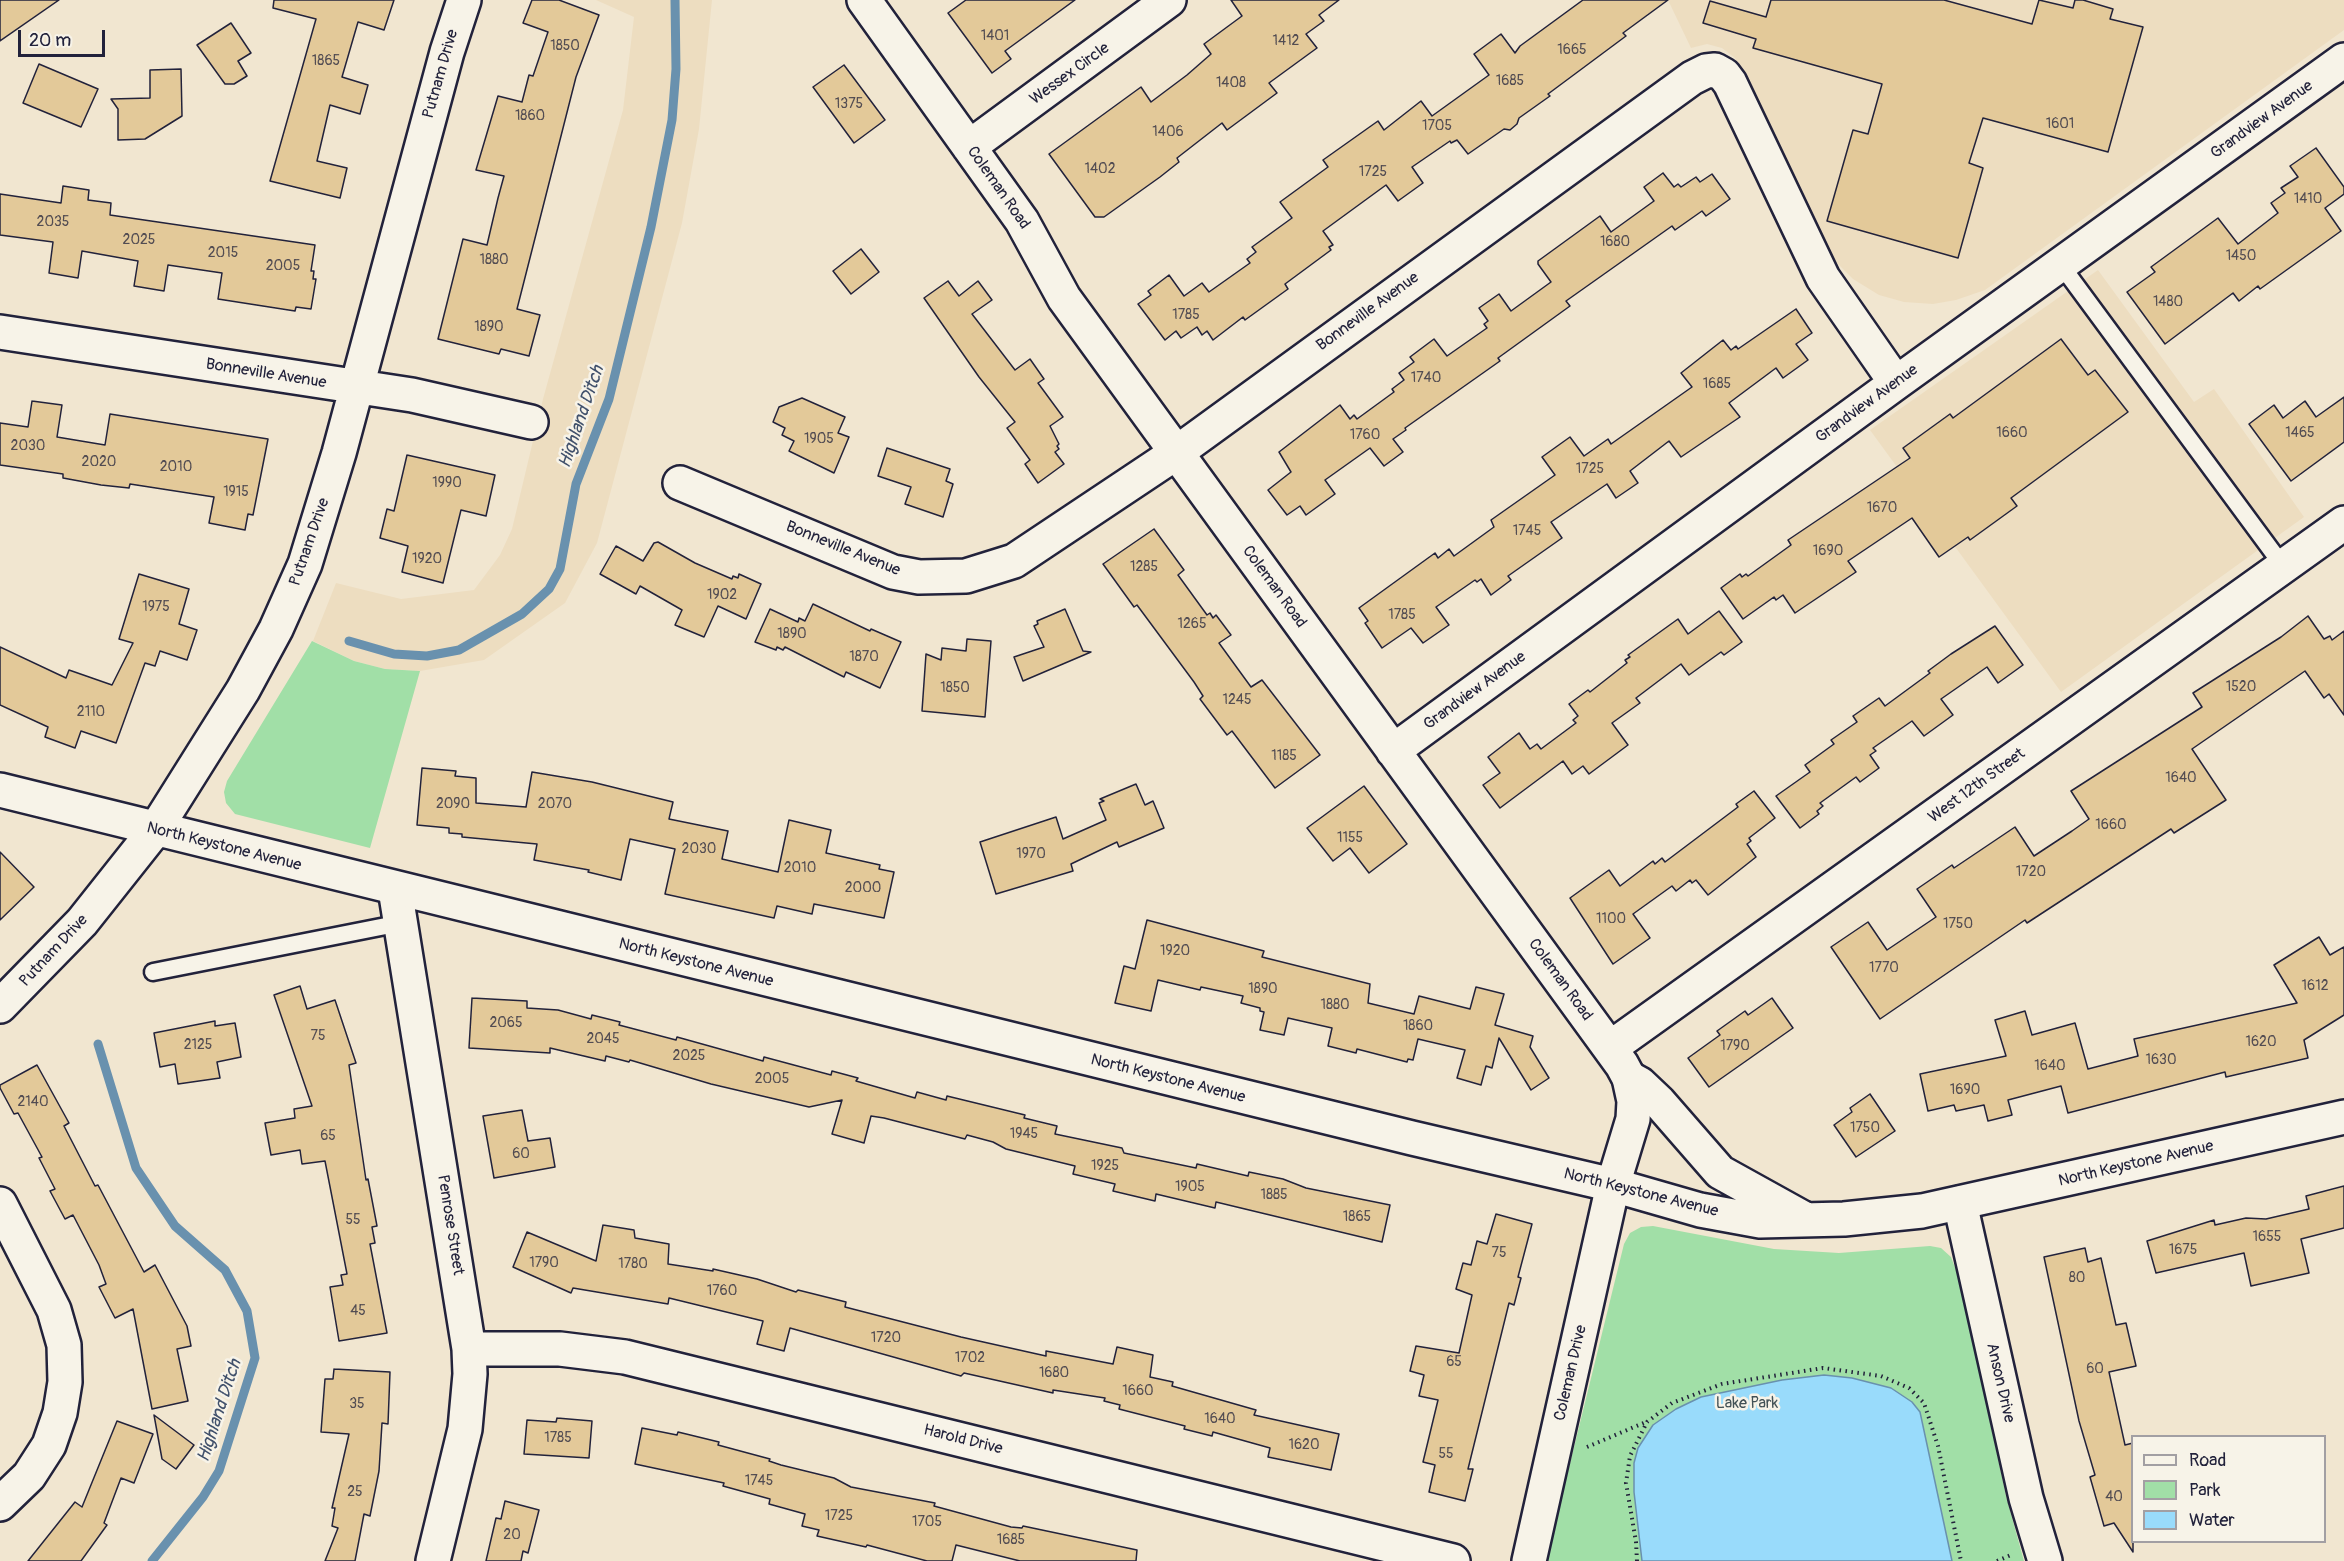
<!DOCTYPE html>
<style>
body{margin:0}
#map{position:relative;width:2344px;height:1561px;overflow:hidden;background:#f1e6d0;font-family:Pangolin,sans-serif}
canvas{display:block}
.legend{position:absolute;left:2131px;top:1435px;width:195px;height:108px;box-sizing:border-box;background:#f7f3e8;border:2px solid #a29fa3;margin:0;padding:8px 10px;list-style:none;font-size:18px;color:#22223b}
.legend li{display:flex;align-items:center;gap:12px;height:30px}
.legend b{width:30px;border:2px solid #a29fa3}
.scale{position:absolute;left:18px;top:30px;width:87px;height:27px;box-sizing:border-box;border:3px solid #22223b;border-top:0;padding-left:8px;font-size:18px;line-height:21px;white-space:nowrap;color:#22223b;-webkit-text-stroke:4px #f7f3e8;paint-order:stroke}
</style>
<div id="map">
<canvas width="2344" height="1561"></canvas>
<ul class="legend">
<li><b style="height:8px;background:#f7f3e8"></b>Road</li>
<li><b style="height:16px;background:#a1dfa7"></b>Park</li>
<li><b style="height:16px;background:#99dbfb"></b>Water</li>
</ul>
<div class="scale">20 m</div>
</div>
<script>
const g = document.querySelector('canvas').getContext('2d');
g.lineJoin = 'round';
function fillPath(path, color) {
  g.fillStyle = color;
  g.fill(path, 'evenodd');
}
function poly(rows) {
  const path = new Path2D();
  for (const r of rows) {
    path.moveTo(r[0], r[1]);
    for (let i = 2; i < r.length; i += 2) path.lineTo(r[i], r[i + 1]);
  }
  return path;
}
function stroke(path, color, width, dash) {
  g.strokeStyle = color;
  g.lineWidth = width;
  g.lineCap = dash ? 'butt' : 'round';
  g.setLineDash(dash || []);
  g.stroke(path);
}
function label(font, color, halo, rows, align = 'center') {
  g.font = font + ' Pangolin,sans-serif';
  g.lineWidth = 5;
  g.setLineDash([]);
  g.textBaseline = 'middle';
  g.strokeStyle = halo;
  g.fillStyle = color;
  for (const [text, x, y, turn = 0] of rows) {
    g.save();
    g.translate(x, y);
    g.rotate((+turn || 0) * Math.PI / 180);
    g.textAlign = isNaN(turn) ? turn : align;
    if (halo) g.strokeText(text, 0, 0);
    g.fillText(text, 0, 0);
    g.restore();
  }
}
fillPath(poly([
 [596,0,712,0,699,129,682,223,597,543,565,603,484,660,420,671,385,669,354,661,313,641,336,583,401,599,474,590,500,555,512,529,543,399,623,110,634,17],
 [1668,0,2344,0,2344,30,1985,290,1956,300,1933,304,1904,302,1879,295,1853,279,1833,259,1735,58,1722,48,1707,44,1691,48],
 [2098,270,2194,402,2214,389,2304,517,2061,692,1870,430]
]), '#edddc0');
fillPath(poly([
 [312,641,354,661,385,669,420,671,370,848,235,814,226,803,224,792,227,781],
 [1653,1226,1774,1249,1839,1253,1930,1246,1941,1248,1951,1257,1959,1278,2006,1496,2024,1561,1546,1561,1624,1244,1630,1233,1641,1227]
]), '#a1dfa7');
const water = poly([
 [1824,1375,1852,1378,1891,1388,1912,1402,1920,1412,1952,1561,1642,1561,1634,1492,1634,1463,1638,1448,1653,1425,1676,1409,1701,1397,1782,1380,1824,1375]
]);
fillPath(water, '#99dbfb');
stroke(water, '#6991ae', 1.5);
stroke(poly([
 [349,641,394,654,427,656,459,650,522,614,549,589,560,569,576,484,609,399,651,227,672,120,676,69,675,0],
 [98,1044,136,1168,175,1226,225,1270,247,1311,255,1358,219,1471,203,1497,152,1561]
]), '#6991ae', 9);
const building = poly([
 [0,0,59,0,0,41,0,0],
 [274,0,394,0,384,30,358,22,342,77,368,85,360,114,330,105,317,161,347,168,340,198,270,181,316,19,273,8,274,0],
 [532,0,559,0,599,15,576,77,517,309,540,315,529,356,501,349,499,354,438,339,463,239,487,245,498,198,504,176,476,170,498,96,522,102,529,75,533,76,548,32,523,23,532,0],
 [966,0,1075,0,1005,51,1011,59,992,73,948,13,966,0],
 [1231,0,1339,0,1319,15,1324,21,1306,34,1317,48,1269,83,1277,93,1227,130,1222,123,1177,158,1179,162,1160,177,1104,217,1095,217,1049,154,1141,87,1151,102,1187,75,1211,54,1204,44,1242,16,1231,0],
 [1583,0,1668,0,1623,33,1626,36,1548,94,1550,96,1519,118,1517,124,1510,130,1504,129,1468,154,1457,140,1451,143,1450,141,1412,167,1423,183,1398,201,1386,185,1323,231,1333,245,1329,247,1331,250,1285,284,1288,289,1245,320,1243,317,1213,340,1207,331,1202,335,1197,327,1181,338,1176,331,1165,340,1138,304,1151,295,1148,291,1169,275,1184,296,1202,283,1209,292,1250,263,1247,259,1256,252,1252,247,1292,218,1280,202,1328,167,1323,160,1378,121,1384,130,1421,101,1432,116,1489,75,1474,54,1501,34,1515,53,1520,46,1583,0],
 [1771,0,1944,0,2032,24,2039,0,2073,8,2075,0,2083,0,2113,9,2110,19,2143,27,2108,152,1983,118,1969,163,1983,168,1958,258,1827,221,1853,130,1868,134,1882,84,1753,48,1756,39,1703,23,1710,1,1766,17,1771,0],
 [231,23,251,53,238,61,247,76,234,84,225,84,197,45,231,23],
 [39,64,98,89,81,127,23,103,39,64],
 [844,65,885,120,854,143,813,87,844,65],
 [181,69,182,116,145,139,118,140,118,109,111,99,150,98,150,70,181,69],
 [2316,148,2344,187,2344,194,2325,208,2341,231,2260,289,2258,286,2239,301,2233,293,2165,344,2127,292,2155,272,2151,267,2218,218,2238,244,2278,213,2271,203,2285,193,2281,188,2298,177,2290,166,2316,148],
 [1663,173,1674,187,1678,184,1681,187,1696,177,1700,182,1712,174,1730,199,1706,216,1702,211,1675,230,1672,226,1566,301,1570,306,1498,358,1500,361,1405,428,1406,430,1393,439,1403,452,1384,466,1370,448,1325,480,1335,494,1306,515,1300,506,1287,515,1268,490,1291,472,1279,452,1340,405,1350,419,1354,415,1357,419,1394,392,1392,389,1404,380,1399,373,1414,362,1410,357,1434,339,1447,356,1487,328,1484,324,1488,321,1479,308,1499,294,1511,311,1551,282,1538,264,1538,261,1600,216,1611,232,1654,201,1644,187,1663,173],
 [63,186,89,190,88,200,111,203,110,215,315,245,311,271,314,271,313,279,316,279,311,309,296,307,295,311,218,299,222,273,168,265,164,291,134,286,138,261,82,251,78,278,49,273,53,242,0,235,0,194,61,203,63,186],
 [861,249,879,272,851,294,833,271,861,249],
 [948,281,959,296,978,281,992,300,972,314,1015,370,1030,359,1044,379,1038,383,1063,417,1050,426,1059,444,1057,446,1059,449,1055,452,1064,464,1038,483,1025,464,1030,460,1007,428,1015,422,979,377,924,298,948,281],
 [1796,309,1812,333,1796,344,1808,360,1783,378,1776,368,1729,403,1740,417,1681,457,1669,441,1630,471,1638,483,1616,498,1607,484,1551,522,1562,538,1508,576,1511,580,1491,595,1481,579,1477,582,1475,580,1436,607,1449,625,1423,643,1411,628,1382,648,1365,623,1368,621,1359,608,1435,553,1438,558,1449,549,1454,556,1494,527,1491,520,1555,475,1542,457,1570,437,1584,456,1608,439,1611,444,1692,387,1681,373,1723,340,1731,350,1736,346,1738,349,1796,309],
 [2061,339,2088,375,2095,370,2128,412,2011,498,2017,506,1970,540,1968,537,1939,557,1912,518,1848,561,1856,572,1795,613,1783,595,1776,600,1774,597,1743,619,1721,588,1740,574,1742,577,1746,574,1748,576,1791,545,1788,540,1910,458,1903,448,1950,414,1953,418,2061,339],
 [2344,397,2344,442,2291,481,2249,424,2274,405,2283,418,2305,401,2316,417,2344,397],
 [802,398,845,417,838,433,849,437,834,473,789,451,794,441,782,435,785,428,773,422,779,407,802,398],
 [32,401,62,405,57,437,105,445,110,414,268,439,253,515,248,514,245,530,209,523,214,497,130,484,129,488,101,485,63,478,63,474,0,465,0,423,28,427,32,401],
 [887,448,950,469,946,481,953,484,943,517,905,504,911,487,878,476,887,448],
 [407,455,495,475,486,516,461,510,443,583,402,572,408,546,380,538,387,509,394,511,407,455],
 [1154,529,1184,570,1178,575,1207,615,1210,613,1213,618,1216,615,1231,635,1219,643,1251,687,1262,680,1320,755,1275,788,1232,731,1227,735,1200,699,1203,696,1194,682,1137,605,1134,607,1103,564,1154,529],
 [658,542,695,563,732,579,733,576,738,578,739,574,761,584,746,619,718,606,704,637,675,625,682,610,640,586,636,594,600,574,616,546,643,561,654,543,658,542],
 [139,574,189,589,179,624,197,630,187,660,160,651,155,666,145,663,116,743,81,731,75,748,45,737,48,727,0,705,0,647,66,678,69,670,112,685,133,643,119,639,139,574],
 [813,604,870,631,871,629,901,642,880,688,846,672,844,677,785,647,783,650,777,647,776,650,755,642,770,609,798,622,799,618,805,621,813,604],
 [1065,609,1083,651,1091,652,1023,681,1014,657,1044,647,1034,626,1038,624,1037,621,1065,609],
 [1719,611,1742,642,1724,655,1721,652,1689,675,1681,664,1636,698,1640,703,1612,723,1628,745,1589,774,1583,766,1572,774,1563,761,1500,808,1483,785,1500,773,1488,757,1519,733,1530,749,1537,744,1541,749,1576,723,1573,720,1578,716,1569,704,1588,690,1590,692,1627,663,1625,660,1630,657,1628,655,1678,619,1688,634,1719,611],
 [2308,616,2324,639,2330,636,2332,640,2344,631,2344,715,2329,694,2324,698,2305,671,2192,749,2226,800,2174,833,2171,829,2027,923,2025,920,1880,1019,1831,947,1868,922,1887,950,1936,917,1917,889,1952,865,1954,868,2015,827,2034,856,2072,831,2089,819,2071,791,2202,707,2193,693,2281,637,2308,616],
 [1995,626,2023,665,1998,683,1987,667,1941,699,1953,715,1924,736,1912,721,1873,748,1876,751,1870,755,1879,768,1860,782,1856,777,1820,803,1823,806,1817,811,1819,814,1800,828,1776,796,1810,772,1805,765,1834,744,1831,740,1857,722,1853,716,1879,698,1885,706,1930,673,1928,671,1951,654,1995,626],
 [967,639,991,641,985,717,922,711,926,654,941,660,942,648,966,651,967,639],
 [422,768,456,771,455,776,476,778,476,803,526,807,532,772,592,782,673,802,669,819,728,831,722,859,778,872,789,820,831,830,826,853,880,865,879,869,894,872,884,918,814,904,812,914,777,906,774,918,665,894,675,849,630,839,621,880,588,872,589,870,534,860,537,844,462,837,462,834,449,833,449,828,417,825,422,768],
 [1136,784,1145,805,1153,801,1164,828,1119,847,1117,842,1071,864,1073,871,996,894,980,842,1056,817,1063,839,1106,820,1099,803,1104,801,1100,799,1136,784],
 [1364,786,1407,844,1369,873,1350,848,1333,861,1307,828,1364,786],
 [1754,791,1775,818,1749,838,1751,841,1747,844,1756,857,1708,895,1696,880,1692,883,1690,880,1676,891,1672,886,1633,914,1650,938,1613,964,1570,898,1609,870,1620,886,1653,861,1655,864,1662,858,1665,862,1738,807,1736,804,1754,791],
 [0,852,34,887,0,920,0,852],
 [1147,920,1264,951,1262,957,1370,984,1368,1003,1414,1014,1419,996,1470,1009,1476,987,1504,994,1495,1025,1533,1036,1530,1047,1549,1078,1531,1090,1499,1038,1492,1068,1486,1066,1481,1085,1457,1078,1465,1050,1418,1039,1413,1060,1408,1059,1407,1062,1357,1049,1356,1053,1328,1046,1332,1028,1288,1018,1284,1035,1260,1030,1264,1012,1260,1011,1260,1008,1241,1003,1243,996,1201,987,1200,990,1158,980,1151,1011,1115,1003,1124,966,1135,969,1147,920],
 [2319,937,2330,955,2344,947,2344,1015,2304,1040,2308,1058,2226,1077,2225,1072,2068,1113,2061,1086,2008,1100,2012,1115,1988,1121,1984,1105,1956,1111,1954,1105,1928,1111,1920,1074,2006,1056,1995,1020,2025,1011,2032,1035,2075,1023,2088,1069,2138,1056,2134,1039,2297,1003,2274,965,2319,937],
 [300,986,307,1009,335,1000,356,1063,349,1065,366,1180,368,1179,377,1226,372,1227,375,1243,370,1244,387,1333,339,1341,330,1287,343,1285,341,1275,347,1274,325,1161,302,1164,300,1150,271,1155,265,1123,295,1118,294,1109,312,1106,274,995,300,986],
 [472,998,527,1001,527,1008,558,1010,591,1019,592,1015,620,1022,619,1025,676,1040,677,1037,763,1061,764,1057,831,1075,832,1071,858,1078,856,1081,915,1098,917,1092,946,1100,947,1096,1025,1115,1024,1118,1057,1126,1055,1134,1122,1148,1124,1153,1196,1168,1197,1164,1248,1176,1249,1172,1283,1179,1306,1188,1390,1205,1382,1242,1216,1202,1215,1208,1156,1194,1155,1201,1113,1191,1115,1184,1073,1174,1075,1166,1006,1149,993,1142,967,1135,965,1139,884,1118,871,1116,864,1143,832,1134,842,1100,809,1107,711,1084,630,1060,629,1062,606,1056,605,1061,550,1048,550,1053,469,1048,472,998],
 [1772,998,1793,1028,1709,1087,1688,1058,1720,1035,1717,1031,1745,1011,1748,1015,1772,998],
 [215,1021,215,1026,235,1023,241,1057,217,1062,220,1078,178,1084,175,1064,160,1067,154,1033,215,1021],
 [37,1065,69,1123,64,1126,95,1186,98,1185,144,1272,155,1265,187,1326,191,1346,177,1349,188,1401,152,1409,133,1309,115,1318,99,1287,106,1284,99,1265,73,1215,65,1219,50,1191,55,1189,39,1158,42,1157,18,1113,14,1114,0,1088,0,1085,37,1065],
 [1870,1094,1895,1131,1856,1157,1834,1125,1852,1112,1850,1108,1870,1094],
 [522,1110,528,1141,550,1138,555,1167,494,1178,483,1116,522,1110],
 [2344,1186,2344,1228,2301,1239,2309,1273,2251,1286,2244,1253,2156,1273,2147,1241,2214,1220,2215,1225,2246,1218,2266,1219,2309,1209,2306,1196,2344,1186],
 [1496,1214,1532,1224,1518,1277,1521,1278,1514,1305,1509,1303,1468,1469,1473,1469,1465,1501,1429,1492,1435,1465,1423,1462,1438,1400,1419,1396,1424,1375,1410,1371,1416,1346,1459,1353,1472,1295,1456,1289,1463,1263,1471,1265,1477,1241,1487,1244,1496,1214],
 [603,1225,634,1230,635,1238,669,1244,668,1264,713,1271,713,1269,757,1279,796,1292,798,1290,846,1302,845,1307,961,1337,1046,1356,1046,1351,1113,1364,1117,1347,1153,1355,1150,1377,1173,1382,1172,1386,1256,1410,1254,1415,1339,1434,1331,1470,1268,1457,1270,1448,1213,1432,1212,1436,1184,1429,1185,1426,1119,1409,1120,1405,1104,1401,1105,1398,1053,1390,1053,1393,964,1373,961,1376,790,1328,784,1351,757,1344,763,1321,669,1298,668,1304,573,1288,571,1293,513,1267,527,1232,596,1261,603,1225],
 [2085,1248,2088,1262,2101,1258,2116,1325,2126,1323,2136,1366,2109,1372,2125,1445,2133,1443,2133,1552,2114,1523,2104,1526,2090,1477,2095,1475,2079,1421,2044,1257,2085,1248],
 [334,1369,390,1372,388,1424,382,1423,379,1471,370,1516,364,1514,355,1561,325,1561,338,1528,332,1526,335,1508,332,1508,349,1434,321,1432,325,1379,333,1379,334,1369],
 [154,1415,194,1445,176,1469,162,1459,154,1415],
 [557,1418,592,1421,589,1458,524,1454,527,1420,556,1422,557,1418],
 [117,1421,153,1434,134,1483,121,1478,104,1523,107,1525,81,1561,28,1561,75,1502,82,1507,117,1421],
 [642,1428,677,1435,678,1432,719,1442,718,1445,770,1459,769,1461,781,1465,834,1478,851,1487,935,1503,934,1506,1011,1527,1022,1528,1023,1526,1137,1550,1136,1561,1020,1561,956,1545,952,1561,927,1561,867,1545,866,1547,817,1536,819,1530,802,1526,805,1514,769,1504,770,1499,723,1486,724,1483,635,1464,642,1428],
 [505,1501,539,1510,528,1553,523,1551,521,1561,486,1561,496,1518,501,1519,505,1501]
]);
fillPath(building, '#e3c999');
stroke(building, '#22223b', 1.5);
const service = poly([
 [2061,265,2283,566],
 [153,972,401,923]
]);
const minor = poly([
 [864,0,1022,221,1064,298,1622,1065,1629,1078,1634,1101,1633,1119,1613,1185,1529,1561],
 [969,147,1169,0],
 [0,332,412,395,531,422],
 [680,483,893,572,919,577,966,576,1014,561,1176,453,1692,78,1706,71,1715,70,1724,75,1730,83,1823,278,1896,383],
 [1393,751,1896,383,2344,60],
 [155,830,243,690,276,629,305,564,339,453,447,52,464,0],
 [395,889,469,1349,470,1374,465,1429,433,1561],
 [1610,1048,2344,523],
 [1960,1203,2026,1498,2045,1561],
 [0,1204,54,1310,64,1345,65,1382,60,1413,49,1445,29,1476,0,1504],
 [469,1349,560,1349,625,1357,1453,1561]
]);
const tertiary = poly([
 [0,790,1412,1138,1613,1185,1700,1210,1760,1221,1844,1219,1922,1211,2344,1117],
 [0,1006,82,922,155,830],
 [1629,1078,1640,1084,1659,1102,1720,1172,1803,1218]
]);
stroke(service, '#22223b', 21);
stroke(minor, '#22223b', 38);
stroke(tertiary, '#22223b', 38);
stroke(poly([
 [1587,1447,1646,1422],
 [1637,1561,1636,1542,1626,1483,1630,1456,1647,1422,1672,1403,1722,1384,1823,1368,1881,1376,1909,1388,1924,1403,1938,1446,1961,1561],
 [1997,1561,2011,1555]
]), '#22223b', 4, [1.5, 4.5]);
stroke(service, '#f7f3e8', 16);
stroke(minor, '#f7f3e8', 33);
stroke(tertiary, '#f7f3e8', 33);
label('14px', '#524c52', null, [
 ["1401",995,36],
 ["1412",1286,41],
 ["1850",565,46],
 ["1665",1572,50],
 ["1865",326,61],
 ["1685",1510,81],
 ["1408",1231,83],
 ["1375",849,104],
 ["1860",530,116],
 ["1601",2060,124],
 ["1705",1437,126],
 ["1406",1168,132],
 ["1402",1100,169],
 ["1725",1373,172],
 ["1410",2308,199],
 ["2035",53,222],
 ["2025",139,240],
 ["1680",1615,242],
 ["2015",223,253],
 ["1450",2241,256],
 ["1880",494,260],
 ["2005",283,266],
 ["1480",2168,302],
 ["1785",1186,315],
 ["1890",489,327],
 ["1740",1426,378],
 ["1685",1717,384],
 ["1660",2012,433],
 ["1465",2300,433],
 ["1760",1365,435],
 ["1905",819,439],
 ["2030",28,446],
 ["2020",99,462],
 ["2010",176,467],
 ["1725",1590,469],
 ["1990",447,483],
 ["1915",236,492],
 ["1670",1882,508],
 ["1745",1527,531],
 ["1690",1828,551],
 ["1920",427,559],
 ["1285",1144,567],
 ["1902",722,595],
 ["1975",156,607],
 ["1785",1402,615],
 ["1265",1192,624],
 ["1890",792,634],
 ["1870",864,657],
 ["1520",2241,687],
 ["1850",955,688],
 ["1245",1237,700],
 ["2110",91,712],
 ["1185",1284,756],
 ["1640",2181,778],
 ["2090",453,804],
 ["2070",555,804],
 ["1660",2111,825],
 ["1155",1350,838],
 ["2030",699,849],
 ["1970",1031,854],
 ["2010",800,868],
 ["1720",2031,872],
 ["2000",863,888],
 ["1100",1611,919],
 ["1750",1958,924],
 ["1920",1175,951],
 ["1770",1884,968],
 ["1612",2315,986],
 ["1890",1263,989],
 ["1880",1335,1005],
 ["2065",506,1023],
 ["1860",1418,1026],
 ["75",318,1036],
 ["2045",603,1039],
 ["1620",2261,1042],
 ["2125",198,1045],
 ["1790",1735,1046],
 ["2025",689,1056],
 ["1630",2161,1060],
 ["1640",2050,1066],
 ["2005",772,1079],
 ["1690",1965,1090],
 ["2140",33,1102],
 ["1750",1865,1128],
 ["1945",1024,1134],
 ["65",328,1136],
 ["60",521,1154],
 ["1925",1105,1166],
 ["1905",1190,1187],
 ["1885",1274,1195],
 ["1865",1357,1217],
 ["55",353,1220],
 ["1655",2267,1237],
 ["1675",2183,1250],
 ["75",1499,1253],
 ["1790",544,1263],
 ["1780",633,1264],
 ["80",2077,1278],
 ["1760",722,1291],
 ["45",358,1311],
 ["1720",886,1338],
 ["1702",970,1358],
 ["65",1454,1362],
 ["60",2095,1369],
 ["1680",1054,1373],
 ["1660",1138,1391],
 ["35",357,1404],
 ["1640",1220,1419],
 ["1785",558,1438],
 ["1620",1304,1445],
 ["55",1446,1454],
 ["1745",759,1481],
 ["25",355,1492],
 ["40",2114,1497],
 ["1725",839,1516],
 ["1705",927,1522],
 ["20",512,1535],
 ["1685",1011,1540]
]);
label('16px', '#22223b', '#f7f3e8', [
 ["Putnam Drive",441,74,-74],
 ["Wessex Circle",1070,74,-36],
 ["Grandview Avenue",2262,120,-36],
 ["Coleman Road",998,188,55],
 ["Bonneville Avenue",1368,312,-36],
 ["Bonneville Avenue",266,374,9],
 ["Grandview Avenue",1867,404,-36],
 ["Putnam Drive",310,542,-71],
 ["Bonneville Avenue",843,549,22],
 ["Coleman Road",1274,587,54],
 ["Grandview Avenue",1475,691,-36],
 ["West 12th Street",1977,786,-36],
 ["North Keystone Avenue",224,847,14],
 ["Putnam Drive",54,951,-47],
 ["North Keystone Avenue",696,963,14],
 ["Coleman Road",1560,980,54],
 ["North Keystone Avenue",1168,1079,14],
 ["North Keystone Avenue",2136,1164,-13],
 ["North Keystone Avenue",1641,1193,14],
 ["Penrose Street",450,1225,81],
 ["Coleman Drive",1571,1373,-77],
 ["Anson Drive",2000,1383,77],
 ["Harold Drive",963,1440,14]
]);
label('16px', '#425156', '#f7f3e8', [
 ["Lake Park",1747,1404]
]);
label('italic 18px', '#40506b', '#f7f3e8', [
 ["Highland Ditch",582,417,-71],
 ["Highland Ditch",220,1411,-72]
]);
</script>
